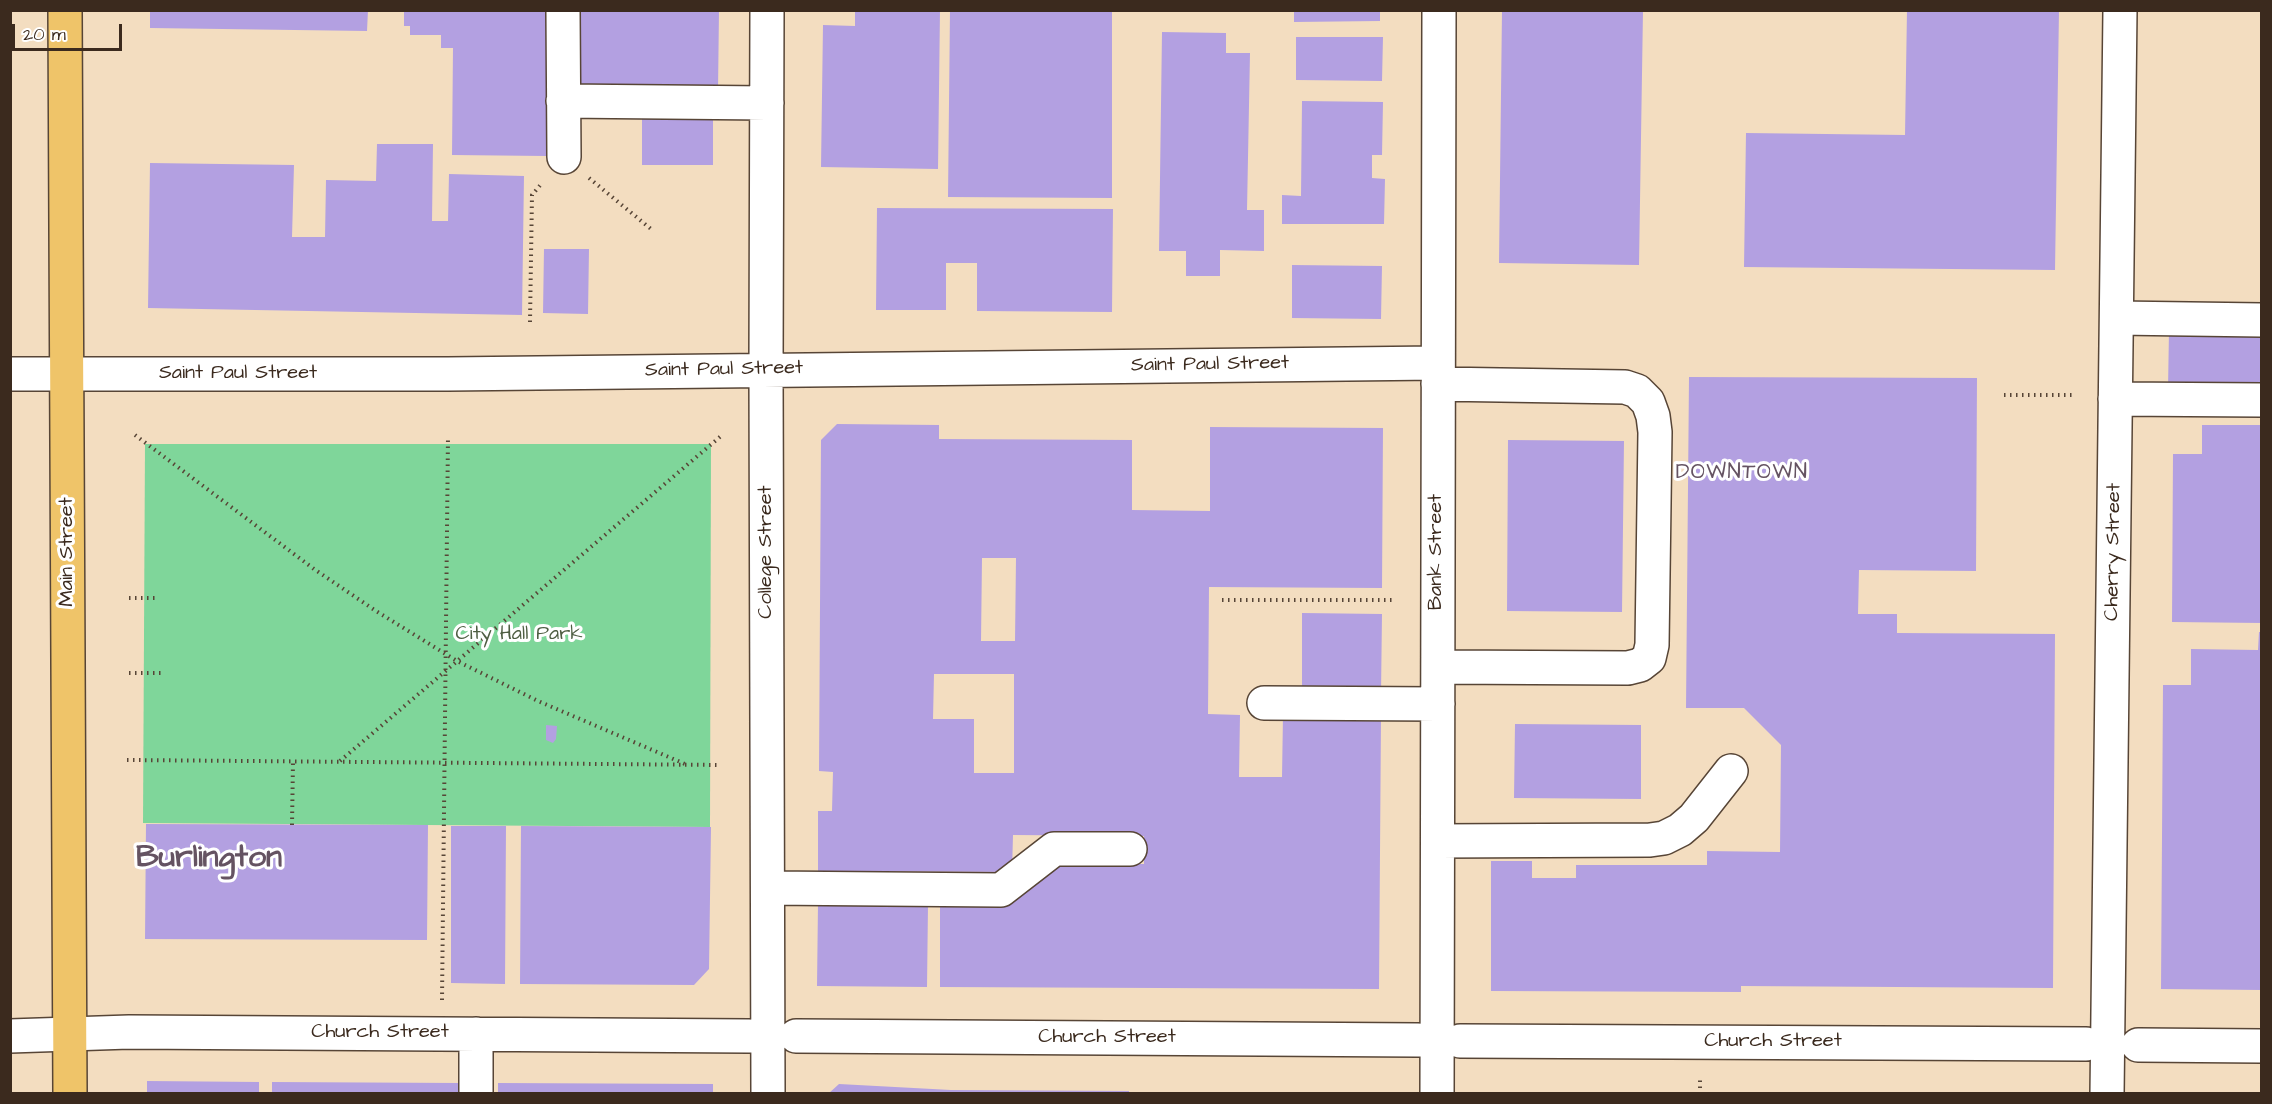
<!DOCTYPE html>
<style>
body{margin:0}
#map{position:relative;width:2272px;height:1104px;overflow:hidden;background:#f3ddc0;font-family:"Architects Daughter",sans-serif}
canvas{display:block}
.frame{position:absolute;inset:0;border:12px solid #3b2a1e;pointer-events:none}
.scale{position:absolute;left:12px;top:24px;width:110px;height:27px;box-sizing:border-box;border:3px solid #3b2a1e;border-top:0;padding-left:8px;font-size:18px;line-height:21px;white-space:nowrap;color:#3b2a1e;-webkit-text-stroke:4px #fff;paint-order:stroke}
</style>
<div id="map">
<canvas width="2272" height="1104"></canvas>
<div class="frame"></div>
<div class="scale">20 m</div>
</div>
<script>
const g = document.querySelector('canvas').getContext('2d');
g.lineJoin = 'round';
function fillPath(path, color) {
  g.fillStyle = color;
  g.fill(path, 'evenodd');
}
function poly(rows) {
  const path = new Path2D();
  for (const r of rows) {
    path.moveTo(r[0], r[1]);
    for (let i = 2; i < r.length; i += 2) path.lineTo(r[i], r[i + 1]);
  }
  return path;
}
function stroke(path, color, width, dash) {
  g.strokeStyle = color;
  g.lineWidth = width;
  g.lineCap = dash ? 'butt' : 'round';
  g.setLineDash(dash || []);
  g.stroke(path);
}
function label(font, color, halo, rows, align = 'center') {
  g.font = font + ' "Architects Daughter",sans-serif';
  g.lineWidth = 6;
  g.setLineDash([]);
  g.textBaseline = 'middle';
  g.strokeStyle = halo;
  g.fillStyle = color;
  for (const [text, x, y, turn = 0] of rows) {
    g.save();
    g.translate(x, y);
    g.rotate((+turn || 0) * Math.PI / 180);
    g.textAlign = isNaN(turn) ? turn : align;
    if (halo) g.strokeText(text, 0, 0);
    g.fillText(text, 0, 0);
    g.restore();
  }
}
fillPath(poly([
 [145,444,711,444,710,827,143,823]
]), '#7fd69a');
fillPath(poly([
 [150,10,368,10,367,31,150,28],
 [404,10,547,10,546,156,452,155,453,48,441,48,441,35,410,35,410,26,404,26],
 [579,10,719,10,718,91,579,90],
 [855,10,940,10,938,169,821,167,823,25,855,26],
 [950,10,1112,10,1112,198,948,197],
 [1294,10,1380,10,1380,21,1294,22],
 [1502,10,1643,10,1639,265,1499,263],
 [1907,10,2059,10,2055,270,1744,267,1746,133,1905,135],
 [1162,32,1226,33,1226,53,1250,53,1247,210,1264,210,1264,251,1220,250,1220,276,1186,276,1186,251,1159,251],
 [1296,37,1383,37,1382,81,1296,80],
 [1302,101,1383,102,1382,155,1372,155,1372,178,1385,179,1384,224,1282,224,1282,195,1301,196],
 [642,111,713,111,713,165,642,165],
 [377,144,433,144,432,221,448,221,449,174,524,176,522,315,148,308,150,163,294,165,292,237,325,237,326,180,376,181],
 [877,208,1113,209,1112,312,977,311,977,263,946,263,946,310,876,310],
 [544,249,589,249,588,314,543,313],
 [1292,265,1382,266,1381,319,1292,318],
 [2169,331,2262,332,2262,390,2168,389],
 [1689,377,1977,378,1976,571,1859,570,1858,614,1897,614,1897,633,2055,634,2053,988,1741,986,1741,992,1491,991,1491,861,1532,861,1532,878,1576,878,1576,865,1707,865,1707,851,1780,852,1781,745,1744,708,1686,708],
 [837,424,939,425,939,439,1132,440,1132,510,1210,511,1210,427,1383,428,1382,588,1209,587,1208,714,1240,715,1239,777,1282,777,1283,715,1381,716,1379,989,940,987,940,905,1054,863,1144,864,1144,836,1013,835,1012,872,818,871,818,811,832,811,833,772,819,771,821,440],
 [982,558,1016,558,1015,641,981,641],
 [934,674,1014,674,1014,773,974,773,974,719,933,719],
 [2202,425,2262,425,2262,623,2172,622,2173,454,2202,454],
 [1508,440,1624,441,1622,612,1507,611],
 [1302,613,1382,614,1381,694,1302,693],
 [2259,632,2262,632,2262,990,2161,989,2163,685,2191,685,2191,649,2258,650],
 [1515,724,1641,725,1641,799,1514,798],
 [546,725,557,726,556,739,553,743,546,740],
 [146,824,428,825,427,940,145,939],
 [451,826,506,826,505,984,451,983],
 [521,826,711,827,709,969,694,985,520,984],
 [818,904,928,905,927,987,817,986],
 [147,1081,259,1082,259,1094,147,1094],
 [272,1082,459,1083,459,1094,272,1094],
 [498,1083,713,1084,713,1094,498,1094],
 [839,1084,951,1090,1129,1091,1129,1094,828,1094]
]), '#b3a0e1');
const minor = poly([
 [563,10,564,157],
 [767,10,766,370,768,1094],
 [563,101,767,103],
 [2117,318,2262,320],
 [10,374,448,374,1437,363],
 [1438,384,1625,387,1637,391,1648,402,1653,416,1655,432,1652,645,1649,658,1640,665,1628,668,1438,667],
 [2115,399,2262,400],
 [1264,703,1438,704],
 [1438,841,1650,840,1664,838,1680,830,1694,818,1731,771],
 [768,888,1001,890,1054,849,1130,849],
 [10,1036,129,1032,749,1036],
 [796,1036,1418,1040],
 [1460,1041,2086,1044],
 [2138,1045,2262,1046],
 [476,1094,476,1034],
 [1437,1094,1439,10],
 [2107,1094,2120,10]
]);
const major = poly([
 [65,10,70,1094]
]);
stroke(minor, '#574536', 36);
stroke(major, '#574536', 36);
stroke(poly([
 [589,178,651,229],
 [530,322,532,195,542,183],
 [2004,395,2072,395],
 [135,435,314,569,376,611,457,661,538,701,685,764],
 [129,598,159,598],
 [1222,600,1394,600],
 [129,673,161,673],
 [127,760,721,765],
 [340,761,721,436],
 [292,825,293,762],
 [442,1000,448,436],
 [1700,1094,1700,1076]
]), '#574536', 4, [1.5, 4.5]);
stroke(minor, '#fff', 33);
stroke(major, '#efc469', 33);
label('20px', '#3b2a1e', '#fff', [
 ["Saint Paul Street",1210,365,-1],
 ["Saint Paul Street",724,370,-1],
 ["Saint Paul Street",238,374],
 ["Main Street",68,552,-90],
 ["College Street",767,552,-90],
 ["Bank Street",1437,552,-90],
 ["Cherry Street",2114,552,-89],
 ["Church Street",380,1033],
 ["Church Street",1107,1038],
 ["Church Street",1773,1042]
]);
label('20px', '#4f5e43', '#fff', [
 ["City Hall Park",519,635]
]);
g.letterSpacing = '1.5px';
label('21px', '#655362', '#fff', [
 ["DOWNTOWN",1742,474]
]);
g.letterSpacing = '0px';
label('bold 32px', '#655362', '#fff', [
 ["Burlington",209,859]
]);
</script>
